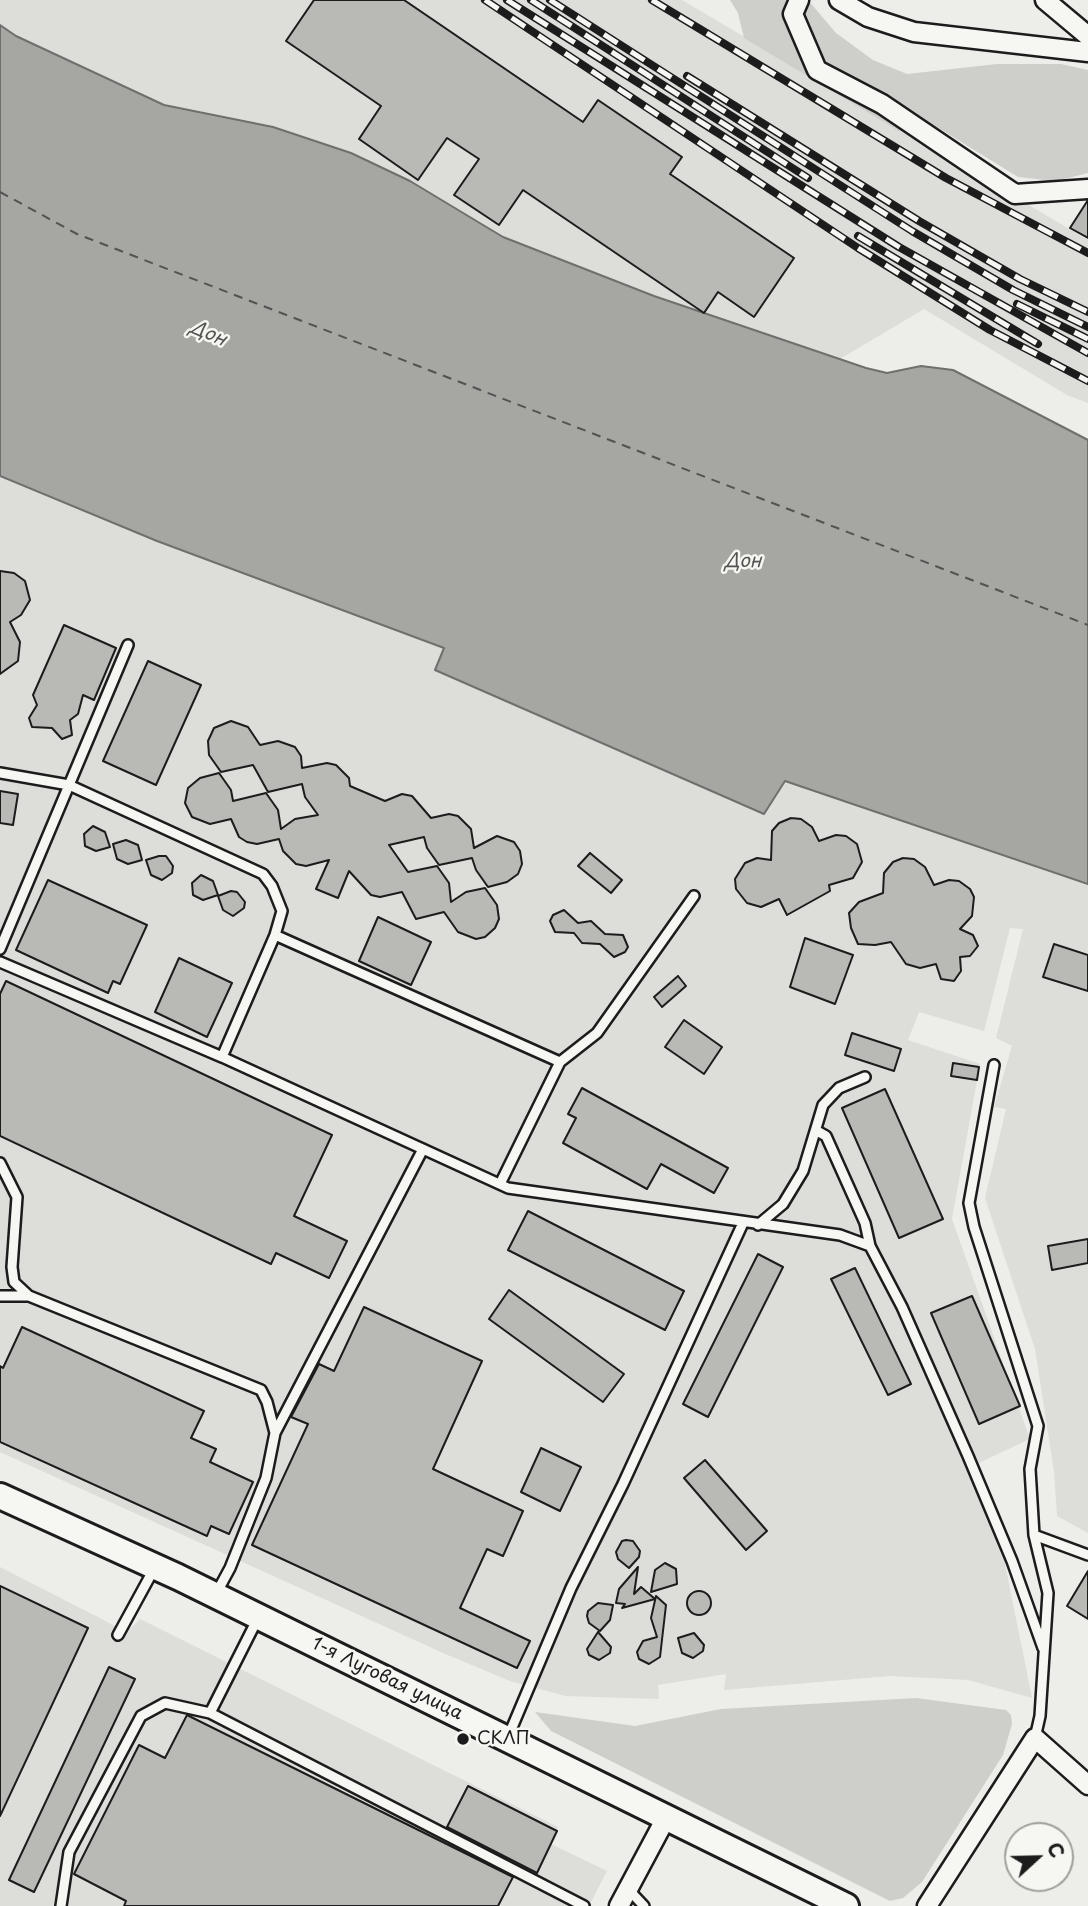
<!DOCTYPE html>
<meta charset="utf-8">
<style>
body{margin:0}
#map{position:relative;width:1088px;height:1906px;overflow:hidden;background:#edede9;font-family:"Playpen Sans",sans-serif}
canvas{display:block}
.north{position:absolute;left:1004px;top:1822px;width:70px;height:70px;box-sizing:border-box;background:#f6f6f2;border:2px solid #9f9f9c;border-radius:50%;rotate:68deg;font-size:19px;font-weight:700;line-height:28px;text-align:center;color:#1c1c1c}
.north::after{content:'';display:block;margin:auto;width:24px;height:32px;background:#1c1c1c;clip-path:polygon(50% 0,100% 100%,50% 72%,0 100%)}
</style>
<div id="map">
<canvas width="1088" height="1906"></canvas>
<div class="north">С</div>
</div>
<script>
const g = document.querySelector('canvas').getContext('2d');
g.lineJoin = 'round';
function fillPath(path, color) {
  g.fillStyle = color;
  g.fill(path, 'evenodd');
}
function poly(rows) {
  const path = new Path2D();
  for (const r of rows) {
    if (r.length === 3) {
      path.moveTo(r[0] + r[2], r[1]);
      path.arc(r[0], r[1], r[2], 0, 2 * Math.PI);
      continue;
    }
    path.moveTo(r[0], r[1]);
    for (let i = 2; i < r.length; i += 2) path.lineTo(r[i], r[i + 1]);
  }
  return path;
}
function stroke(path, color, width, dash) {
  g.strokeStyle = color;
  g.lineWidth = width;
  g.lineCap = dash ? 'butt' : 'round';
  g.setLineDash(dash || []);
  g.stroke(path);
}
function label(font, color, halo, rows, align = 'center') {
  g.font = font + ' "Playpen Sans",sans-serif';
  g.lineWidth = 5;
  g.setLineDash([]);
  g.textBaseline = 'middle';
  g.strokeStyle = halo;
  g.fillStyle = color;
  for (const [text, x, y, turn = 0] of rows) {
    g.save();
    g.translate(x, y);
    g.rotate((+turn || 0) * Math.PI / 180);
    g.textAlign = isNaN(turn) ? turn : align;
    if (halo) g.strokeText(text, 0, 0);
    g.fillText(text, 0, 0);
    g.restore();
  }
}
fillPath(poly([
 [0,0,682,0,1088,240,1088,403,1067,395,924,309,840,359,719,320,503,237,410,181,351,153,238,121,164,105,113,83,16,36,0,25],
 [0,476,157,541,444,648,435,669,764,813,784,781,1088,884,1088,1533,1057,1516,1054,1472,1035,1349,985,1198,1006,1109,994,1107,1012,1046,996,1038,1023,929,1010,928,984,1031,919,1012,908,1040,980,1064,952,1219,1030,1439,966,1469,1005,1564,1032,1698,968,1680,890,1676,724,1690,726,1674,658,1685,659,1699,565,1696,510,1681,443,1653,0,1452],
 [0,1567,127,1632,140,1619,558,1827,549,1843,607,1871,589,1906,0,1906]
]), '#ddddda');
fillPath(poly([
 [730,0,808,0,836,33,873,60,907,74,997,64,1061,64,1088,70,1088,173,1056,181,1018,177,932,124,899,131,744,38,738,13],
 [916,1698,1006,1710,1011,1715,1012,1724,1003,1755,922,1882,903,1898,890,1901,551,1731,535,1712,635,1726,721,1709]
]), '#cececb');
const water = poly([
 [0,25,16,36,164,105,273,127,351,153,410,181,503,237,654,296,866,368,887,373,921,366,953,370,1088,440,1088,884,785,781,764,814,435,670,444,648,157,541,0,476,0,25]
]);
fillPath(water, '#a6a6a3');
stroke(water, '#6f6f6d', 2);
stroke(poly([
 [0,192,77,234,1088,625]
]), '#535352', 2, [9, 7]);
const building = poly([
 [314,0,404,0,583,122,598,100,682,157,670,174,794,258,754,317,718,292,704,313,523,190,499,225,454,195,479,159,447,138,418,180,359,139,381,106,286,41,314,0],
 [1088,200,1088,238,1070,228,1088,200],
 [0,571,14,573,25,581,30,600,21,615,10,622,20,642,18,661,0,674,0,571],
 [64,625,116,648,94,700,83,695,78,714,70,720,72,735,62,739,52,728,32,727,29,718,37,705,33,695,64,625],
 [148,661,201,685,156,785,103,761,148,661],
 [231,721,248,727,260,745,278,741,295,747,301,756,302,768,327,763,336,765,349,778,350,786,385,801,402,794,412,796,431,818,449,814,458,816,471,829,474,848,497,836,514,842,520,851,522,864,518,874,507,882,488,887,476,870,472,858,439,865,427,848,424,837,389,845,408,872,437,866,449,883,451,902,466,892,485,888,497,905,499,919,495,928,485,937,476,939,458,932,444,912,416,919,402,892,380,897,371,895,349,871,338,898,316,889,329,860,306,866,296,864,283,851,279,839,257,844,247,842,239,837,231,819,210,824,192,817,185,803,188,788,200,778,219,773,231,790,233,801,266,793,278,810,281,829,295,819,318,815,305,797,302,784,268,792,253,765,221,772,209,755,208,741,214,728,231,721],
 [0,791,18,794,13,825,0,823,0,791],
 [791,818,801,819,812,827,819,841,836,835,846,836,857,844,862,862,853,878,829,885,830,891,787,915,779,899,761,907,747,903,736,889,735,879,745,863,757,858,771,860,772,831,779,823,791,818],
 [93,826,105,832,110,847,96,851,85,846,84,834,93,826],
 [126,840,138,845,142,860,128,864,117,859,113,844,126,840],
 [590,853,622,880,611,893,578,866,590,853],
 [159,856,166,856,173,866,172,873,162,880,151,875,146,860,159,856],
 [903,858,914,859,925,867,934,885,949,880,959,881,970,889,974,897,972,916,960,929,973,935,978,946,970,956,960,957,961,971,954,981,941,979,936,964,920,968,906,964,891,942,875,945,858,944,851,928,849,913,859,902,883,893,884,873,893,862,903,858],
 [201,875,213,881,218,895,203,900,193,895,192,883,201,875],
 [48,880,147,925,120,984,113,981,108,993,16,950,48,880],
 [231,891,237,892,245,902,244,908,233,916,223,910,218,896,231,891],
 [564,910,578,923,591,921,605,934,623,935,628,947,625,952,614,957,600,944,582,943,574,933,555,932,550,921,553,915,564,910],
 [378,917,431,942,411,985,359,961,378,917],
 [805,938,853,955,835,1004,790,987,805,938],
 [1054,944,1088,955,1088,991,1043,977,1054,944],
 [179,958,232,983,207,1037,155,1012,179,958],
 [678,976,686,986,662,1007,654,997,678,976],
 [6,981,332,1135,294,1216,347,1241,329,1278,276,1253,271,1264,0,1136,0,994,6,981],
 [684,1020,722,1047,704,1074,665,1047,684,1020],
 [852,1033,901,1049,894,1071,845,1055,852,1033],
 [953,1063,979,1067,977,1080,951,1076,953,1063],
 [582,1088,728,1168,714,1193,661,1164,647,1189,563,1143,576,1118,568,1114,582,1088],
 [885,1089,943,1219,899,1238,842,1108,885,1089],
 [528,1211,684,1291,665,1330,508,1250,528,1211],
 [1088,1239,1088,1263,1052,1270,1048,1246,1088,1239],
 [758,1254,783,1267,708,1417,683,1404,758,1254],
 [855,1268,911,1384,888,1395,831,1279,855,1268],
 [509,1290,624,1374,603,1402,489,1319,509,1290],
 [972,1296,1020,1406,979,1424,931,1313,972,1296],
 [364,1307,482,1361,433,1469,523,1511,503,1556,487,1549,460,1608,530,1641,517,1668,252,1545,308,1424,291,1417,319,1364,334,1371,364,1307],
 [22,1327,204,1411,191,1438,216,1449,210,1462,253,1482,229,1534,211,1526,207,1536,0,1442,0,1366,3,1368,22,1327],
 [541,1448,581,1467,560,1511,521,1492,541,1448],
 [705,1460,767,1531,746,1550,684,1478,705,1460],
 [626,1540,633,1541,640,1551,639,1557,629,1568,618,1559,616,1552,622,1541,626,1540],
 [665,1563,676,1569,677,1584,651,1592,655,1570,665,1563],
 [638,1567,634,1594,641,1587,655,1599,622,1608,625,1604,616,1603,619,1589,638,1567],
 [1088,1571,1088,1619,1067,1606,1088,1571],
 [0,1586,88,1628,0,1816,0,1586],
 [699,1603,12],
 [656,1596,666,1605,660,1657,649,1664,639,1659,637,1652,643,1641,657,1637,651,1618,656,1596],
 [598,1603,613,1605,610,1620,600,1631,589,1623,587,1616,588,1611,598,1603],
 [598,1632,611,1647,610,1653,599,1660,589,1655,587,1649,598,1632],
 [694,1633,704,1645,703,1651,693,1658,682,1653,678,1638,694,1633],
 [109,1667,135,1679,34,1892,9,1880,109,1667],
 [187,1715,513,1877,498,1906,124,1906,126,1901,74,1874,139,1745,165,1758,187,1715],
 [468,1786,557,1831,537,1873,447,1827,468,1786]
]);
fillPath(building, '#b9b9b6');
stroke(building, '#1c1c1c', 2);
const service = poly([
 [0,773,69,785,263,874,272,886,282,911,275,935,222,1057],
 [275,935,560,1062],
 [0,949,128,645],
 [0,962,222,1057,508,1188,840,1235,870,1246,902,1307,968,1456,1012,1561,1043,1648],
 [994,1065,969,1203,974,1227,1038,1426,1030,1469,1034,1535,1048,1593,1040,1716,1035,1738],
 [817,1131,826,1136,865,1223,870,1246],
 [0,1163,17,1197,12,1267,14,1282,29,1296,261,1390,267,1402,275,1433,266,1478,230,1568,217,1592],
 [500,1184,560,1062,597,1033,694,896],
 [758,1225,783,1204,803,1171,823,1105,839,1088,865,1077],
 [0,1296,29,1296],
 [275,1433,423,1149],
 [1034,1535,1088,1555],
 [118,1635,154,1569],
 [210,1713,258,1618],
 [508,1737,571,1588,623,1484,743,1223],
 [628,1889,644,1906],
 [61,1906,69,1852,141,1716,165,1703,210,1713,584,1906]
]);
const minor = poly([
 [799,0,793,14,817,70,882,104,1015,194,1088,189],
 [839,0,868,17,914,32,1088,52],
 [1045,0,1088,36],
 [619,1906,667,1816],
 [927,1906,1035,1738,1088,1785]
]);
const secondary = poly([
 [0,1496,178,1577,846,1906]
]);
stroke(service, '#1c1c1c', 14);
stroke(minor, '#1c1c1c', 23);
stroke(secondary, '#1c1c1c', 30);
stroke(service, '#f6f6f2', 9);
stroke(minor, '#f6f6f2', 18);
stroke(secondary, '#f6f6f2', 24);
const rail = poly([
 [485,0,858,248,990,330,1088,381],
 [507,0,899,247,1088,353],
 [531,0,808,178],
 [550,0,912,231,1013,290,1088,327],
 [652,0,946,178,1088,253],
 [687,76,919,221,1020,279,1088,312],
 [858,236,1038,344],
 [1017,304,1088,339]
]);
stroke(rail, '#1c1c1c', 8);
stroke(rail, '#f6f6f2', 5, [16]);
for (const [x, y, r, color] of [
 [463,1739,7,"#1c1c1c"]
]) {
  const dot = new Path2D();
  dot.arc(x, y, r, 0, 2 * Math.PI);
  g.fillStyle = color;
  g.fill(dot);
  stroke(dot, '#f6f6f2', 2.5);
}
label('18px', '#1c1c1c', '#f6f6f2', [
 ["1-я Луговая улица",387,1679,26]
]);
label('18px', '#1c1c1c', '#f6f6f2', [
 ["СКЛП",477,1739]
], 'left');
label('italic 19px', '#535352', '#f6f6f2', [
 ["Дон",208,334,23],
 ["Дон",743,562]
]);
</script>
